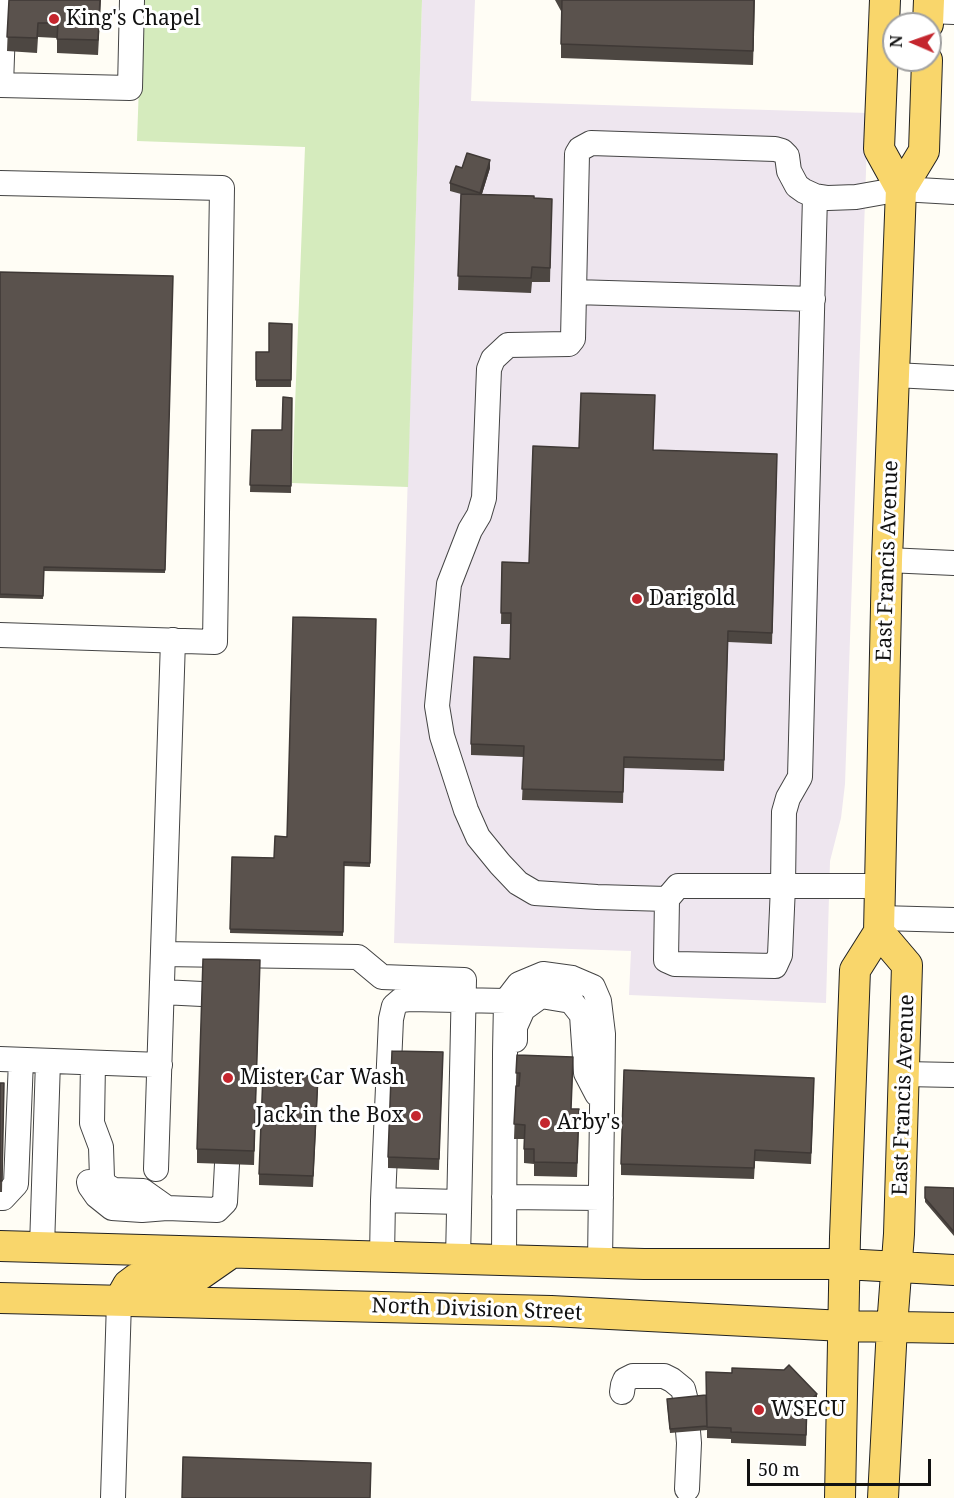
<!DOCTYPE html>
<style>
body{margin:0}
#map{position:relative;width:954px;height:1498px;overflow:hidden;background:#fffdf5;font-family:"Noto Serif",serif}
canvas{display:block}
.north{position:absolute;left:882px;top:12px;width:60px;height:60px;box-sizing:border-box;background:#fff;border:2px solid #a0a0a0;border-radius:50%;rotate:272deg;font-size:16px;font-weight:700;line-height:24px;text-align:center;color:#111}
.north::after{content:'';display:block;margin:auto;width:21px;height:27px;background:#c4262e;clip-path:polygon(50% 0,100% 100%,50% 72%,0 100%)}
.scale{position:absolute;left:747px;top:1459px;width:184px;height:27px;box-sizing:border-box;border:3px solid #111;border-top:0;padding-left:8px;font-size:18px;line-height:21px;white-space:nowrap;color:#111;-webkit-text-stroke:4px #fff;paint-order:stroke}
</style>
<div id="map">
<canvas width="954" height="1498"></canvas>
<div class="north">N</div>
<div class="scale">50 m</div>
</div>
<script>
const g = document.querySelector('canvas').getContext('2d');
g.lineJoin = 'round';
function fillPath(path, color) {
  g.fillStyle = color;
  g.fill(path, 'evenodd');
}
function poly(rows) {
  const path = new Path2D();
  for (const r of rows) {
    path.moveTo(r[0], r[1]);
    for (let i = 2; i < r.length; i += 2) path.lineTo(r[i], r[i + 1]);
  }
  return path;
}
function stroke(path, color, width, dash) {
  g.strokeStyle = color;
  g.lineWidth = width;
  g.lineCap = dash ? 'butt' : 'round';
  g.setLineDash(dash || []);
  g.stroke(path);
}
function label(font, color, halo, rows, align = 'center') {
  g.font = font + ' "Noto Serif",serif';
  g.lineWidth = 6;
  g.setLineDash([]);
  g.textBaseline = 'middle';
  g.strokeStyle = halo;
  g.fillStyle = color;
  for (const [text, x, y, turn = 0] of rows) {
    g.save();
    g.translate(x, y);
    g.rotate((+turn || 0) * Math.PI / 180);
    g.textAlign = isNaN(turn) ? turn : align;
    if (halo) g.strokeText(text, 0, 0);
    g.fillText(text, 0, 0);
    g.restore();
  }
}
fillPath(poly([
 [422,0,475,0,471,101,868,113,845,784,841,818,830,861,826,1003,629,995,631,951,394,943]
]), '#eee6ef');
fillPath(poly([
 [142,0,422,0,408,487,292,483,305,147,137,141]
]), '#d5ebbd');
const minor = poly([
 [4,0,1,85,130,88,132,0],
 [928,11,954,12],
 [0,183,222,188,215,642,0,635],
 [815,196,800,777,788,798,784,812,783,886,780,955,775,966,675,964,666,960,667,899,678,886,881,886],
 [574,292,813,299],
 [894,375,954,378],
 [887,560,954,563],
 [667,899,597,897,535,893,518,883,500,864,478,837,466,810,442,736,437,706,449,584,470,530,479,515,484,498,489,369,493,359,508,345,569,344,573,339,577,154,580,149,591,143,775,149,782,151,787,156,789,171,797,186,804,191,815,196,828,198,856,197,901,189,954,192],
 [880,918,954,920],
 [163,954,358,957,382,977,464,980,458,1259],
 [162,992,202,994],
 [515,1040,515,1027,523,1009,541,996,571,1001,582,1015,586,1073,597,1094],
 [0,1059,160,1065],
 [93,1063,92,1123,101,1147,102,1178,105,1185,114,1190,143,1191,167,1208,217,1210,225,1202,227,1164],
 [904,1074,954,1075],
 [156,1169,173,640],
 [89,1182,90,1186,97,1196,112,1208,142,1210,167,1208],
 [504,1197,601,1198],
 [0,1198,3,1198,16,1184,21,1060],
 [383,1200,391,1019,394,1006,401,1000,410,999,506,1001],
 [42,1247,48,1061],
 [382,1257,383,1200,459,1202],
 [504,1260,505,1052,506,1001,519,984,543,974,572,978,593,987,599,1001,603,1034,600,1263],
 [622,1392,623,1385,625,1380,633,1376,664,1376,672,1380,683,1389,686,1401],
 [687,1489,689,1443,688,1431],
 [113,1498,119,1301]
]);
const major = poly([
 [885,0,879,149,901,189],
 [928,24,929,0],
 [879,932,907,965,899,1234,892,1327,883,1498],
 [0,1246,644,1264,844,1264,954,1270],
 [0,1298,551,1311,844,1326,954,1328],
 [119,1301,128,1285,136,1279,147,1276,198,1276,231,1253],
 [840,1498,845,1237,855,970,879,932,887,560,901,189,924,151,927,60]
]);
stroke(minor, '#444', 26);
stroke(major, '#222', 32);
stroke(minor, '#fff', 24);
stroke(major, '#f9d66b', 30);
fillPath(poly([
 [9,0,101,0,98,55,57,53,57,38,38,37,37,53,7,51],
 [555,0,755,0,753,65,561,58,561,11],
 [462,168,490,168,482,194,552,199,550,282,532,282,531,293,458,290,461,194,450,191,450,183],
 [0,272,173,276,165,573,44,571,43,599,0,598],
 [292,324,291,387,256,387,256,352,269,352],
 [292,398,291,493,250,492,252,430,282,430],
 [654,450,777,466,772,644,728,642,724,771,624,768,623,803,522,800,524,757,471,755,471,744,510,659,511,624,501,624,502,562,529,563],
 [376,619,370,867,344,866,343,936,230,933,232,857,274,858,287,837],
 [260,960,254,1165,197,1163,197,1149],
 [443,1052,439,1170,388,1168,388,1157],
 [517,1055,573,1071,571,1109,579,1123,577,1177,534,1176,534,1164,524,1163,524,1139,514,1139],
 [0,1083,4,1083,2,1192,0,1192],
 [318,1087,313,1187,259,1185,259,1174],
 [814,1089,811,1164,755,1161,754,1179,621,1175,621,1164],
 [925,1187,954,1188,954,1236,925,1202],
 [667,1403,817,1405,807,1414,806,1446,731,1443,731,1439,707,1438,707,1430,670,1433]
]), '#4d4742');
fillPath(poly([
 [490,160,490,168,480,200,480,193],
 [817,1394,817,1405,807,1414,806,1446,807,1403]
]), '#3f3936');
const building = poly([
 [9,0,100,0,98,40,57,39,58,23,38,23,37,38,7,37,9,0],
 [562,0,754,0,753,51,561,44,562,0],
 [467,153,490,160,480,193,450,183,456,166,462,168,467,153],
 [461,194,534,196,534,198,552,199,550,268,532,267,531,278,458,276,461,194],
 [0,272,173,276,165,570,44,567,43,596,0,594,0,272],
 [269,323,292,324,291,380,256,380,256,352,269,352,269,323],
 [581,393,655,395,653,450,777,454,772,633,728,631,724,760,624,757,623,792,522,789,524,746,471,744,474,657,510,659,511,613,501,613,502,562,529,563,533,446,579,448,581,393],
 [283,397,292,398,291,486,250,485,252,430,282,430,283,397],
 [293,617,376,619,370,863,344,862,343,932,230,929,232,857,274,858,275,836,287,837,293,617],
 [203,959,260,960,254,1151,197,1149,203,959],
 [392,1051,443,1052,439,1159,388,1157,392,1051],
 [517,1055,573,1057,571,1109,579,1109,577,1163,534,1162,534,1149,524,1149,525,1125,514,1124,516,1086,519,1086,520,1073,516,1073,517,1055],
 [624,1070,814,1078,811,1153,755,1150,754,1168,621,1164,624,1070],
 [263,1074,318,1076,313,1176,259,1174,263,1074],
 [0,1083,4,1083,2,1181,0,1181,0,1083],
 [925,1187,954,1188,954,1232,925,1198,925,1187],
 [789,1365,817,1394,807,1403,806,1435,731,1432,731,1428,707,1427,706,1372,732,1373,732,1368,784,1370,789,1365],
 [706,1395,707,1426,670,1429,667,1399,706,1395],
 [183,1457,371,1463,370,1498,182,1498,183,1457]
]);
fillPath(building, '#5a524d');
stroke(building, '#3f3936', 1.5);
for (const [x, y, r, color] of [
 [54,19,6,"#c4262e"],
 [637,599,6,"#c4262e"],
 [228,1078,6,"#c4262e"],
 [416,1116,6,"#c4262e"],
 [545,1123,6,"#c4262e"],
 [759,1410,6,"#c4262e"]
]) {
  const dot = new Path2D();
  dot.arc(x, y, r, 0, 2 * Math.PI);
  g.fillStyle = color;
  g.fill(dot);
  stroke(dot, '#fff', 2);
}
label('21px', '#111', '#fff', [
 ["King's Chapel",66,19],
 ["Darigold",649,599],
 ["Mister Car Wash",240,1078],
 ["Jack in the Box",404,1116,"right"],
 ["Arby's",557,1123],
 ["WSECU",771,1410]
], 'left');
label('21px', '#111', '#fff', [
 ["East Francis Avenue",888,561,-88],
 ["East Francis Avenue",904,1095,-88],
 ["North Division Street",477,1310,2]
]);
</script>
